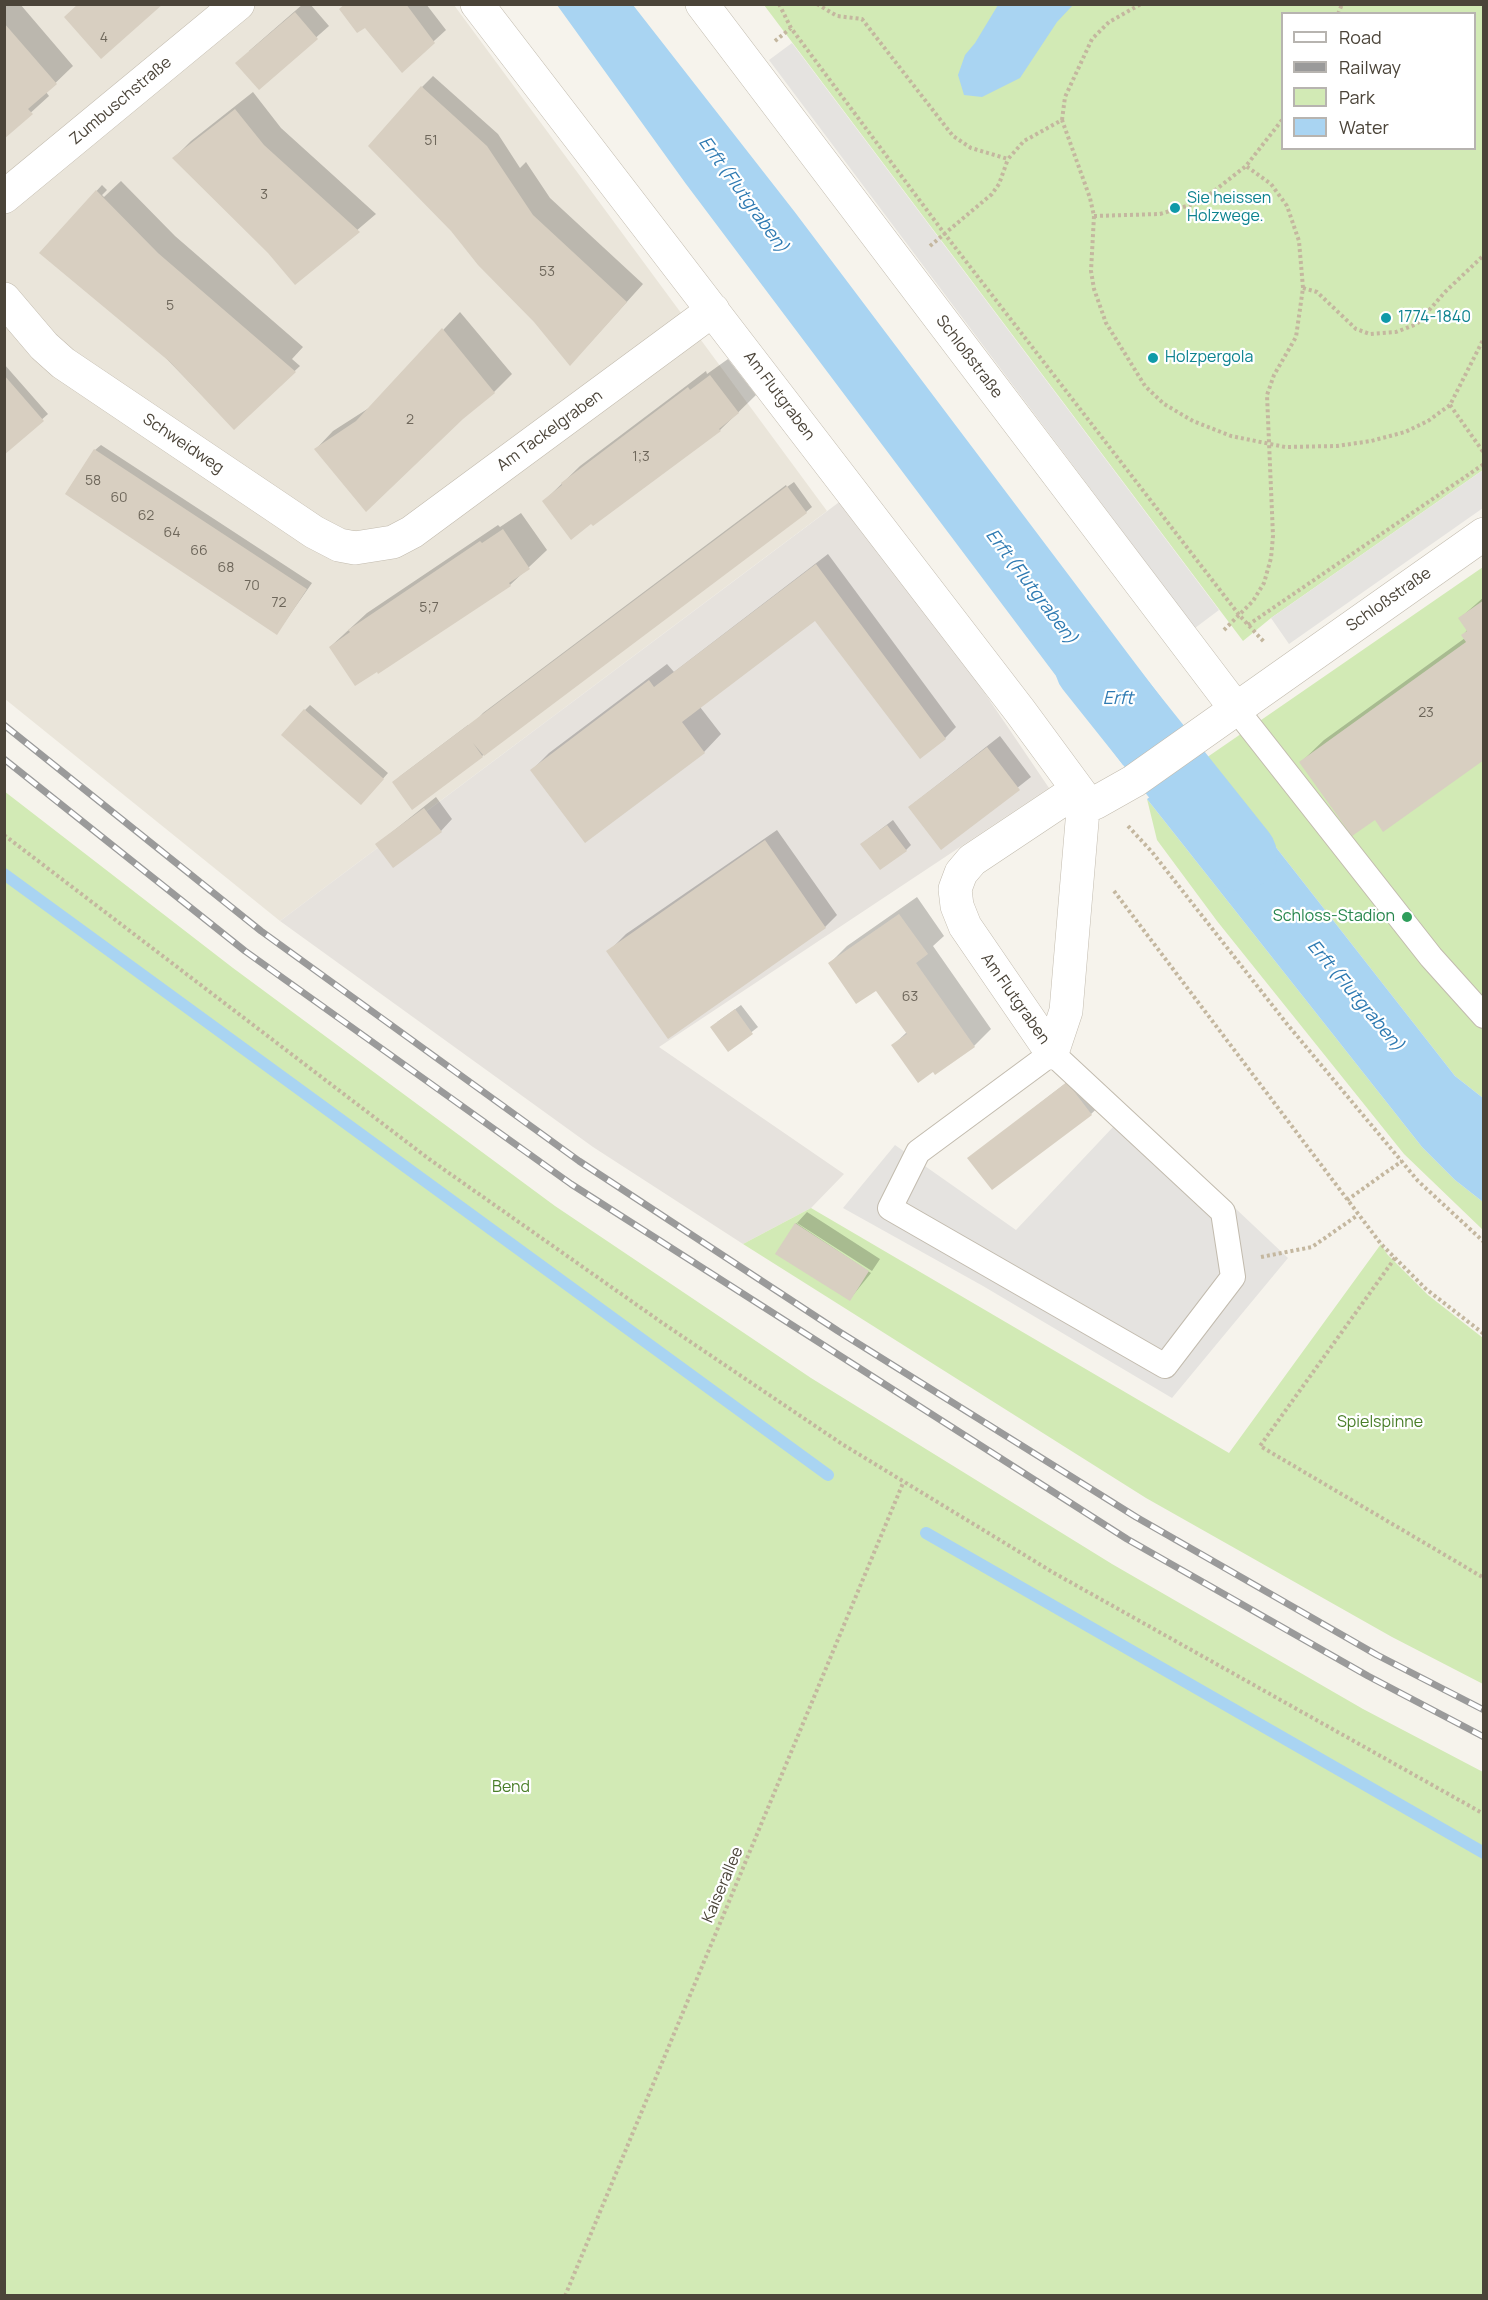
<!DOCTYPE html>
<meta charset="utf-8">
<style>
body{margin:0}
#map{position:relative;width:1488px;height:2300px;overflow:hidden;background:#f6f3ec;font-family:Manrope,sans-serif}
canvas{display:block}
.frame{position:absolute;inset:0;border:6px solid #4b4439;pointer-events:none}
.legend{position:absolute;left:1281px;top:12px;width:195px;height:138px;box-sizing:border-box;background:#fff;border:2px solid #b7b4b0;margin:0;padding:8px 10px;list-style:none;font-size:18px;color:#4b4439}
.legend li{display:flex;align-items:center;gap:12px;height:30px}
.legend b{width:30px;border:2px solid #b7b4b0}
</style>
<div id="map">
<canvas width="1488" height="2300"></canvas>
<div class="frame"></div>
<ul class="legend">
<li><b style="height:8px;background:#fff"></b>Road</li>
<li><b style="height:8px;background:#9a9a9a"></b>Railway</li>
<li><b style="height:16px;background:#d2eab5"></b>Park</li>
<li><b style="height:16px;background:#a9d4f2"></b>Water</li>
</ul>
</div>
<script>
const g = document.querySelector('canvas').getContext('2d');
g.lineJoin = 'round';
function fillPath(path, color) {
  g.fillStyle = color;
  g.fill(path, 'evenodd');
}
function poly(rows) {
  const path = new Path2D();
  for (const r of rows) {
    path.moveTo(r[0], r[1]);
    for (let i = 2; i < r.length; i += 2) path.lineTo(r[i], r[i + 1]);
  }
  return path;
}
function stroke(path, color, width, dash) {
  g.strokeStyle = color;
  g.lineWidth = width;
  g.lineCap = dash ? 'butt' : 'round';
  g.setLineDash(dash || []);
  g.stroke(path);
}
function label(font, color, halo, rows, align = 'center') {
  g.font = font + ' Manrope,sans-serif';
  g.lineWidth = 4.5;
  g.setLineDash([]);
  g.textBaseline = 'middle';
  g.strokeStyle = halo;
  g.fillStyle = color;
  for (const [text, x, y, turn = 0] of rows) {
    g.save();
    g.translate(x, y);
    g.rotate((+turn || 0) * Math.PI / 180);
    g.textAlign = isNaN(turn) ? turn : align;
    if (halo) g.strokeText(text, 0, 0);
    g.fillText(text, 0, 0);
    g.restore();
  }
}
fillPath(poly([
 [5,5,454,5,827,511,280,921,5,699]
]), '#eae5da');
fillPath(poly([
 [850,494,1049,788,659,1047,844,1174,811,1208,743,1244,593,1147,280,921]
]), '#e6e2dd');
fillPath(poly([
 [764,5,1483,5,1483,470,1271,618,1243,641],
 [1282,14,1474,14,1474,148,1282,148],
 [1483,567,1483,1098,1455,1076,1206,758],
 [4,791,233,968,555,1206,811,1378,1112,1564,1363,1709,1483,1772,1483,2295,5,2295],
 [1147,799,1422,1147,1455,1180,1483,1202,1483,1230,1404,1154,1217,921,1157,840],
 [811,1208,1229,1453,1381,1244,1387,1254,1428,1295,1483,1338,1483,1684,1392,1637,1146,1498,743,1244]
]), '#d2eab5');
fillPath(poly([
 [792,43,1219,610,1195,628,769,60],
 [1483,470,1483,508,1289,644,1271,618],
 [1130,1109,1288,1258,1172,1398,983,1286,843,1208,895,1145,1016,1230]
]), '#e5e3e0');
fillPath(poly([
 [557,5,633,5,794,211,1181,724,1123,765,686,184],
 [998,5,1073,5,1057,22,1020,78,982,97,964,95,958,75,965,55,975,43],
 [1206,758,1455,1076,1483,1098,1483,1202,1455,1180,1422,1147,1147,799]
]), '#a9d4f2');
fillPath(poly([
 [4,4,20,4,73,66,46,92,49,96,4,137],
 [303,4,310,4,329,26,259,88,249,51],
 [346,4,426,4,446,30,402,70],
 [433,76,498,134,520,168,526,162,550,198,643,284,587,346,545,333,422,87],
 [253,92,281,128,376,214,295,283,269,252,174,158,191,141],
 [121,181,175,236,303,347,292,359,300,366,234,428,158,350,41,252,102,185,107,190,102,195,104,197],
 [460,312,512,374,494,392,475,407,316,449,333,431,372,406],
 [728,359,756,395,720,430,544,501,580,466,706,371,707,374],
 [4,364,48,414,4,453],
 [101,445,312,583,277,633,95,450],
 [794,482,812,507,806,512,482,756,399,777,468,725,470,727,483,713,786,485,787,487],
 [521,513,547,550,510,585,330,647,367,613,498,525,500,527],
 [828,554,956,727,945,738,816,619,700,707,721,734,704,752,532,770,549,753,667,664,674,672],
 [1484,597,1484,758,1375,818,1301,762,1324,740,1465,638,1463,635,1468,629,1460,618],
 [310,705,388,773,366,798,305,710],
 [1000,736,1031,777,941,848,909,807],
 [436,797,452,819,441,831,377,844],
 [893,820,911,845,906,850,868,839],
 [777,830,837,915,825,927,668,1037,608,952,626,934],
 [917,897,944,936,933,946,991,1029,974,1046,893,1045,907,1032,877,988,830,963,847,946],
 [741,1005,758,1027,729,1050,717,1022],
 [1080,1072,1103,1103,1091,1114,1004,1131],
 [807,1212,880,1259,872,1271,797,1223],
 [796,1223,871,1273,850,1299,777,1253]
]), '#0003');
stroke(poly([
 [4,874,828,1475],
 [926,1533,1484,1853]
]), '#a9d4f2', 12);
stroke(poly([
 [1091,667,1241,855]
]), '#a9d4f2', 72);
fillPath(poly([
 [78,4,163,4,101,59,64,17],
 [345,4,406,4,435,43,402,73,365,28,357,33,339,9],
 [295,12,318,39,259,90,235,63],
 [4,23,57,84,28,109,33,114,4,139],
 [421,86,487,146,533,215,627,302,570,366,534,322,478,265,451,231,368,146],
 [235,109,264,145,360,232,295,285,268,253,172,158],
 [96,190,158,253,296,372,234,430,170,362,39,253],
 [442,328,495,393,463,419,366,512,314,449,356,421],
 [4,375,44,421,4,455],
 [710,375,739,413,719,429,721,431,593,526,591,524,571,540,542,501,562,485,561,483,688,387,690,390],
 [94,449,307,589,277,635,65,494],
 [787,486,807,513,484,756,473,743,483,757,412,810,392,782],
 [503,529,530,569,509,583,511,586,378,674,377,672,355,686,329,647,350,632,348,630,480,541,482,543],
 [816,564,946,739,920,759,815,621,682,722,705,753,585,843,530,770,649,680,654,687],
 [1484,600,1484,760,1383,832,1375,820,1352,836,1299,762,1466,642,1461,635,1467,631,1458,618],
 [304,709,384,779,361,805,281,735],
 [987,747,1020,790,941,850,908,807],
 [424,808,442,832,393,868,375,844],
 [887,825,907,851,880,870,860,844],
 [765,840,826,928,668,1039,606,951],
 [899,914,928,954,916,963,975,1047,935,1075,933,1072,918,1083,891,1045,907,1034,876,991,856,1004,828,963],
 [735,1009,753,1034,728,1052,710,1027],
 [1067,1082,1092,1115,992,1190,967,1158],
 [795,1223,869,1271,850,1301,775,1254]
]), '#d8cfc1');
const lane = poly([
 [1236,709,1431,957,1484,1016],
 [1052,1053,1223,1212,1233,1277,1165,1366,890,1208,918,1152,1052,1053]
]);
const street = poly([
 [477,4,1020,711,1084,798,1095,803,1134,781,1484,534],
 [702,4,1236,709],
 [4,197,238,4],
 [4,299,44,346,63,363,314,532,339,545,355,548,393,542,412,532,713,310],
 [1077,790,972,860,961,873,955,889,957,906,965,926,1052,1053,1066,1011,1084,798]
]);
stroke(lane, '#c2bbae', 26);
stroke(street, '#c2bbae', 34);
stroke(poly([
 [779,4,791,28,944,233,1240,616,1265,643],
 [817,4,837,16,862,19,953,136,971,148,1008,159,1024,141,1062,120,1090,198,1094,216,1091,271,1094,289,1106,323,1145,386,1164,404,1193,421,1231,436,1285,447,1337,446,1371,441,1405,432,1428,421,1450,405,1484,338],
 [1338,14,1342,4],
 [775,41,791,28],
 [1062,120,1065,97,1092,39,1109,22,1141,4],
 [1094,216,1160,214,1200,202,1246,166,1282,120],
 [930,246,992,194,999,184,1008,159],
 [1303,288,1317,292,1356,329,1370,334,1396,332,1417,324,1445,292,1484,255],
 [1450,405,1484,453],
 [1248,625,1484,464],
 [1224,630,1253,601,1264,583,1271,558,1273,536,1267,395,1274,375,1296,337,1303,288,1299,241,1287,206,1271,184,1246,166],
 [1128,826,1152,852,1287,1024,1418,1181,1484,1242],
 [4,835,429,1159,664,1324,842,1444,1054,1573,1484,1814],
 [1114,891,1381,1244,1426,1289,1484,1334],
 [1347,1200,1402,1161],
 [1261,1257,1312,1247,1358,1215],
 [1395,1258,1260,1446,1484,1578],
 [565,2296,903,1483]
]), '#c4b79f', 4, [3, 3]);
stroke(lane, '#fff', 24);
stroke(street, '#fff', 33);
const rail = poly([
 [4,725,261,931,579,1161,838,1331,1136,1517,1377,1655,1484,1710],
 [4,759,245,951,571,1184,1127,1539,1368,1676,1484,1737]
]);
stroke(rail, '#9a9a9a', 7);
stroke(rail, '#fff', 4.5, [14]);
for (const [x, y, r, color] of [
 [1175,208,6,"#0f9aa8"],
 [1386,318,6,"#0f9aa8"],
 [1153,358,6,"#0f9aa8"],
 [1407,917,6,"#2e9e5b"]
]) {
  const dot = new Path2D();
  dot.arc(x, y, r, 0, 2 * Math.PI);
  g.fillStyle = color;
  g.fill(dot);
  stroke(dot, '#fff', 2);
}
label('14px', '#6e675b', null, [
 ["4",104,38],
 ["51",431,141],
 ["3",264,195],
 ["53",547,272],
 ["5",170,306],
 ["2",410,420],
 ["1;3",641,457],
 ["58",93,481],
 ["60",119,498],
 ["62",146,516],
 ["64",172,533],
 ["66",199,551],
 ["68",226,568],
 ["70",252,586],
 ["72",279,603],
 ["5;7",429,608],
 ["23",1426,713],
 ["63",910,997]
]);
label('16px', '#4b4439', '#fff', [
 ["Zumbuschstraße",121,101,-40],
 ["Schloßstraße",969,357,53],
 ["Am Flutgraben",779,396,53],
 ["Am Tackelgraben",550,431,-36],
 ["Schweidweg",183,444,34],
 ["Schloßstraße",1389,600,-35],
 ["Am Flutgraben",1015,999,55],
 ["Kaiserallee",723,1885,-67]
]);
label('16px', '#0d838f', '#fff', [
 ["Sie heissen",1187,199],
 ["Holzwege.",1187,217],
 ["1774-1840",1398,318],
 ["Holzpergola",1165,358]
], 'left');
label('16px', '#27864d', '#fff', [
 ["Schloss-Stadion",1395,917]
], 'right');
label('16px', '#4a7f2a', '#fff', [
 ["Spielspinne",1380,1423],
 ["Bend",511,1788]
]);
label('italic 18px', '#2e7ab2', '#fff', [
 ["Erft (Flutgraben)",743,195,54],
 ["Erft (Flutgraben)",1031,587,53],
 ["Erft",1118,699],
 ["Erft (Flutgraben)",1355,996,50]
]);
</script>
